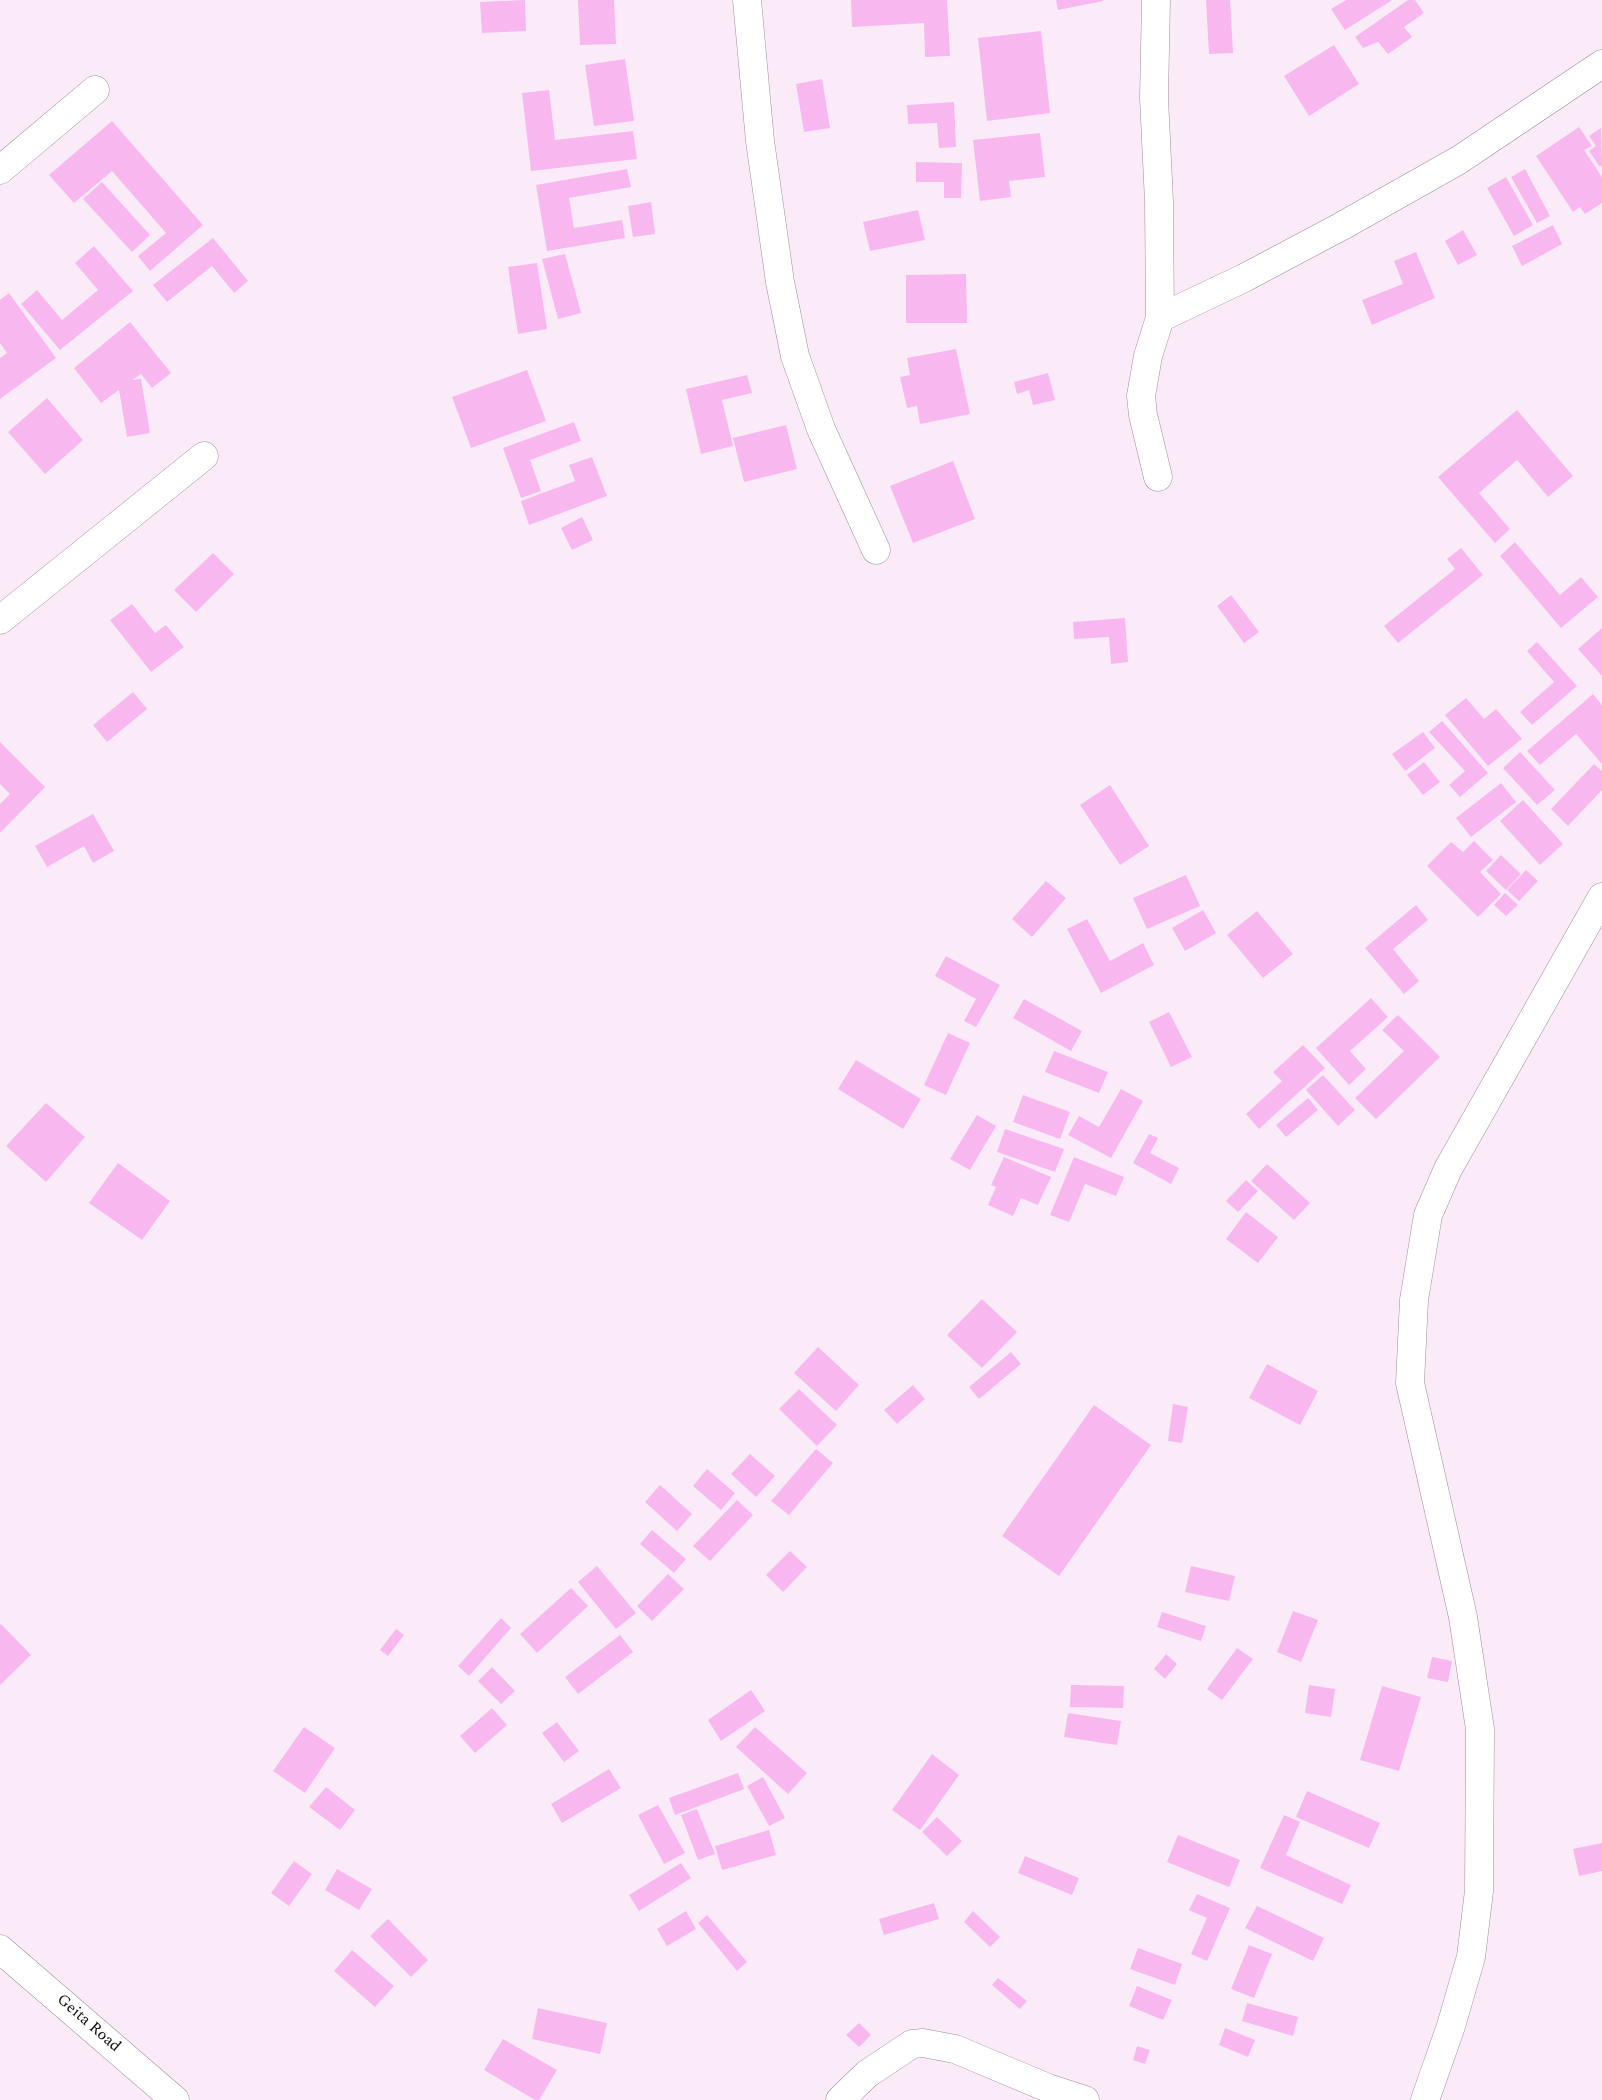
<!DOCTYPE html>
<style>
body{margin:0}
canvas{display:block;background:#fbebf9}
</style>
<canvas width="1602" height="2100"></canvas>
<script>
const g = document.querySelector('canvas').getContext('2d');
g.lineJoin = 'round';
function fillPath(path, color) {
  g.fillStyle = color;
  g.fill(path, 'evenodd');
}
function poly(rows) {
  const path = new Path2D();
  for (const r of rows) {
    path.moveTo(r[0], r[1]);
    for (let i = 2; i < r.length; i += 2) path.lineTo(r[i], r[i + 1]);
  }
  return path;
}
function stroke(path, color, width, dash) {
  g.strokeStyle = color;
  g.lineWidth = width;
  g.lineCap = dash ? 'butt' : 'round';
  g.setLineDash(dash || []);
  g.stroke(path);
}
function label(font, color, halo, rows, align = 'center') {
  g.font = font + ' Spectral,serif';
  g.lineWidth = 5;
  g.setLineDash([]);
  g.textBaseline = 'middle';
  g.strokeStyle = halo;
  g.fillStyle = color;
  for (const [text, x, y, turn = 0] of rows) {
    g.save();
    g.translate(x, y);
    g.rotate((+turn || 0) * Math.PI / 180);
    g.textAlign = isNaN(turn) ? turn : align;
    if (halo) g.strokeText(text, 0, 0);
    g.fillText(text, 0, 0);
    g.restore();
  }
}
fillPath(poly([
 [525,0,526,31,482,33,480,2],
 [578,0,614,0,616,44,580,45],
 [851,0,947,0,950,56,925,57,924,23,852,27],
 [1056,0,1103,0,1103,1,1058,10],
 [1206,0,1230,0,1233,53,1209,54],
 [1346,0,1392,0,1345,30,1331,9],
 [1408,0,1415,0,1424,13,1404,27,1412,37,1388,54,1378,42,1363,48,1355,37],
 [1041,31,1050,113,987,121,978,38],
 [1334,45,1359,84,1309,116,1284,76],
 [625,59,634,121,594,126,585,65],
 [822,79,830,128,804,132,796,84],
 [549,90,555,140,633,131,637,159,531,171,522,93],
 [954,102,956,147,939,148,937,123,908,124,907,105],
 [112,121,203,225,150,271,138,256,166,233,112,171,74,203,49,175],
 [1579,127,1592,146,1584,150,1602,177,1602,203,1585,214,1580,207,1573,212,1536,156],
 [1601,128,1602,165,1600,167,1589,151,1596,146,1589,136],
 [1040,133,1045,177,1009,181,1011,197,980,201,973,140],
 [916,162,962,163,961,198,944,198,944,182,916,182],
 [627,169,631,187,569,198,574,228,622,220,625,238,547,251,536,185],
 [1525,169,1550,216,1537,223,1511,177],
 [1506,177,1533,225,1514,236,1487,188],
 [102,182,150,235,132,252,83,199],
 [651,202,655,234,633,237,628,206],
 [918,210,925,240,870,251,863,222],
 [1553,225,1562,244,1522,266,1512,246],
 [1463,230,1477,255,1458,265,1445,241],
 [213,238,248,281,234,293,212,266,167,302,153,285],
 [94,246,133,291,60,350,21,304,37,290,62,320,98,290,75,263],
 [1416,252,1435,298,1372,325,1362,300,1403,284,1394,261],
 [565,254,581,313,558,319,542,259],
 [537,263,547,329,518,334,508,267],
 [966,274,967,323,906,323,906,275],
 [9,293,56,358,0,399,0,358,7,353,0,343,0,300],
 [130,322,171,373,152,388,141,374,132,380,141,379,150,433,127,437,119,390,101,403,74,368],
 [956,349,970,414,920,424,917,406,907,408,900,377,910,375,907,358],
 [527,370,546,421,471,448,452,397],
 [1048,373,1055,400,1033,405,1029,390,1017,394,1014,382],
 [747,375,752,393,722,400,733,446,701,454,686,389],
 [47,398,83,440,45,474,8,432],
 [1517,410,1573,476,1548,497,1517,460,1479,493,1510,529,1495,543,1438,477],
 [574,422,581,441,530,460,541,491,521,498,503,448],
 [786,425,797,469,744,482,733,438],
 [592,457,607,496,529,525,521,501,575,481,569,465],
 [953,461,975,519,913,543,890,486],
 [582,517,593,540,572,550,561,528],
 [1515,542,1560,595,1581,577,1598,597,1561,628,1500,556],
 [1461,548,1483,575,1398,643,1384,626,1455,569,1447,559],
 [213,553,234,574,196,612,174,590],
 [1231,595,1259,632,1244,643,1217,606],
 [132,604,155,633,166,625,184,647,151,672,110,620],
 [1125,618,1128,662,1111,664,1109,637,1074,639,1073,622],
 [1602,628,1602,676,1578,649],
 [1537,642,1577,686,1532,725,1520,712,1554,682,1527,651],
 [133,692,147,709,107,742,93,725],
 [1593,694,1602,705,1602,764,1576,734,1540,765,1527,751],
 [1466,698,1484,719,1496,709,1522,739,1488,766,1445,715],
 [1442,721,1488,773,1460,797,1449,785,1465,771,1429,732],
 [1423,732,1435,748,1405,771,1392,754],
 [0,742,45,787,0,833,0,804,10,794,0,784],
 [1520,752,1555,790,1537,805,1503,768],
 [1424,762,1440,782,1423,795,1407,775],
 [1594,764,1602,771,1602,790,1568,826,1551,809],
 [1501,783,1516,802,1471,837,1456,818],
 [1110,785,1149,846,1120,865,1080,805],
 [1523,800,1563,844,1540,865,1500,821],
 [93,814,114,851,93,863,84,846,47,867,35,846],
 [1474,841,1493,860,1480,872,1501,894,1478,917,1427,866,1451,842,1463,852],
 [1501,855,1521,874,1506,890,1486,871],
 [1526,870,1538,881,1519,901,1507,890],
 [1186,875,1200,906,1147,929,1133,898],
 [1046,881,1066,898,1032,937,1012,919],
 [1505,893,1518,905,1506,916,1494,905],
 [1416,905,1428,920,1393,949,1419,981,1404,994,1365,948],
 [1203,910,1216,933,1185,951,1172,928],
 [1257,911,1293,954,1263,978,1227,935],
 [1087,919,1110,961,1143,943,1154,965,1101,993,1067,929],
 [946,956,1000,985,976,1027,964,1021,976,999,935,976],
 [1371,998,1388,1017,1350,1051,1366,1069,1349,1085,1316,1048],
 [1024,999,1082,1031,1071,1051,1013,1018],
 [1169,1012,1192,1057,1171,1067,1149,1022],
 [1398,1015,1440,1057,1376,1119,1355,1098,1404,1051,1382,1030],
 [948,1033,970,1043,946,1095,924,1085],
 [1303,1045,1325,1068,1259,1129,1246,1114,1282,1081,1273,1072],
 [1054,1051,1108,1072,1099,1093,1045,1072],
 [856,1060,921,1099,903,1129,838,1089],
 [1323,1075,1355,1110,1338,1126,1306,1090],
 [1121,1089,1143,1101,1111,1158,1068,1135,1079,1116,1099,1127],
 [1023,1095,1070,1112,1060,1139,1013,1122],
 [1308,1098,1318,1110,1286,1137,1276,1125],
 [46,1103,85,1137,46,1182,6,1146],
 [977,1115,996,1126,970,1170,950,1159],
 [1005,1129,1064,1149,1055,1172,997,1152],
 [1149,1134,1158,1138,1150,1153,1179,1168,1171,1184,1133,1163],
 [1004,1157,1051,1177,1038,1205,1021,1198,1013,1216,988,1205,996,1187,991,1185],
 [1074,1157,1124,1177,1116,1196,1085,1184,1069,1222,1050,1215],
 [118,1163,170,1201,142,1240,89,1203],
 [1267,1164,1310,1203,1294,1220,1251,1181],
 [1246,1180,1258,1191,1238,1212,1226,1201],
 [1246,1212,1278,1237,1258,1263,1226,1239],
 [982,1299,1017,1332,982,1368,947,1335],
 [818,1347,859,1385,836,1411,794,1373],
 [1011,1352,1021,1364,979,1399,969,1387],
 [1267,1364,1318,1391,1300,1425,1249,1398],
 [913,1385,925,1399,897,1424,884,1410],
 [799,1389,837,1425,817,1446,779,1409],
 [1173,1404,1188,1407,1182,1443,1168,1441],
 [1094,1405,1151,1445,1059,1576,1002,1536],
 [816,1449,833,1463,789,1515,771,1501],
 [750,1454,775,1476,756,1497,731,1474],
 [707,1469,735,1493,721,1510,693,1486],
 [660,1485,692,1514,677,1531,645,1502],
 [737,1500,753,1515,710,1561,693,1546],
 [652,1530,686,1559,674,1573,640,1544],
 [790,1551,807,1567,783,1592,766,1575],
 [597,1566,636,1613,616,1629,578,1582],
 [1191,1566,1235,1576,1229,1601,1185,1592],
 [668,1574,684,1589,652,1621,637,1606],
 [571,1588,588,1606,537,1653,520,1634],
 [1293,1611,1318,1620,1301,1662,1277,1652],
 [1162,1612,1206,1626,1201,1641,1157,1627],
 [501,1618,511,1628,469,1676,458,1666],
 [1,1624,31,1655,0,1685,0,1625],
 [396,1629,404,1635,388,1656,380,1650],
 [620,1635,633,1652,578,1694,565,1677],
 [1237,1648,1253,1659,1222,1700,1207,1689],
 [1166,1654,1177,1664,1165,1679,1154,1669],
 [1432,1657,1452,1661,1448,1682,1427,1678],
 [492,1667,515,1691,501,1704,478,1681],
 [1071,1685,1124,1686,1123,1708,1070,1707],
 [1309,1685,1335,1689,1331,1717,1305,1713],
 [1382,1686,1421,1697,1399,1771,1360,1760],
 [751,1690,765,1711,721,1741,708,1720],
 [492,1708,507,1725,475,1753,460,1736],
 [1068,1713,1121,1721,1117,1745,1064,1737],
 [557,1722,579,1751,564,1762,542,1733],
 [304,1727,335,1748,305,1793,273,1771],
 [755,1727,807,1773,788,1794,736,1747],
 [932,1754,959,1775,920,1830,892,1810],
 [609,1769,621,1788,562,1823,551,1804],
 [738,1773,744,1789,675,1815,669,1798],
 [763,1777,785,1818,769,1826,747,1786],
 [326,1787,355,1810,340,1830,309,1807],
 [1307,1791,1380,1823,1369,1848,1296,1817],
 [658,1805,685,1853,664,1864,638,1815],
 [697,1809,715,1854,698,1860,681,1815],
 [1284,1815,1300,1822,1286,1855,1351,1885,1342,1904,1260,1868],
 [937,1817,962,1841,947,1856,922,1832],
 [769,1830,776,1855,722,1870,715,1846],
 [1178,1835,1240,1860,1229,1887,1167,1862],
 [1602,1843,1602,1871,1579,1876,1573,1849],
 [1025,1856,1079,1878,1072,1895,1018,1873],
 [294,1861,312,1874,289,1906,271,1893],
 [681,1863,691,1878,639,1911,629,1895],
 [337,1869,372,1889,359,1910,325,1890],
 [1197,1894,1230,1908,1207,1961,1191,1954,1207,1918,1189,1910],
 [934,1903,939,1919,884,1935,879,1919],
 [1257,1906,1324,1938,1313,1961,1245,1928],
 [686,1911,696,1929,667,1946,657,1929],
 [973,1911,1000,1937,990,1947,964,1922],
 [707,1915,747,1962,737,1971,698,1923],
 [388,1919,428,1960,411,1977,370,1936],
 [1249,1945,1272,1954,1254,1998,1231,1989],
 [1138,1948,1182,1964,1175,1985,1130,1969],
 [352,1950,394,1986,375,2007,334,1971],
 [998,1978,1027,2001,1020,2009,992,1985],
 [1137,1986,1172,2000,1163,2020,1129,2006],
 [1247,2003,1298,2017,1293,2036,1242,2021],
 [538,2008,607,2023,600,2054,532,2039],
 [859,2023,871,2035,859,2047,846,2035],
 [1225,2028,1255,2040,1248,2057,1219,2045],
 [503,2039,557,2070,539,2100,535,2100,484,2070],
 [1137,2046,1150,2050,1145,2064,1133,2060]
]), '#f8b8ef');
const minor = poly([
 [747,0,760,141,780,282,795,356,821,429,876,550],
 [1156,0,1154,98,1159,202,1160,318,1148,356,1141,396,1143,415,1158,477],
 [0,170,95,90],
 [1160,318,1244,278,1342,226,1459,160,1602,64],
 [0,620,204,456],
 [840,2100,867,2074,912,2044,923,2043,955,2049,1048,2088,1085,2100],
 [1425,2100,1451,2026,1471,1957,1479,1891,1480,1729,1463,1617,1410,1383,1414,1300,1428,1215,1448,1169,1602,897]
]);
const highway = poly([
 [0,1949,175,2100]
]);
stroke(minor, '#9d8e9a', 29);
stroke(highway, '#9d8e9a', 29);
stroke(minor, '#fff', 28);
stroke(highway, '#fff', 28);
label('16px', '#110c10', '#fefefe', [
 ["Geita Road",88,2024,41]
]);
</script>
